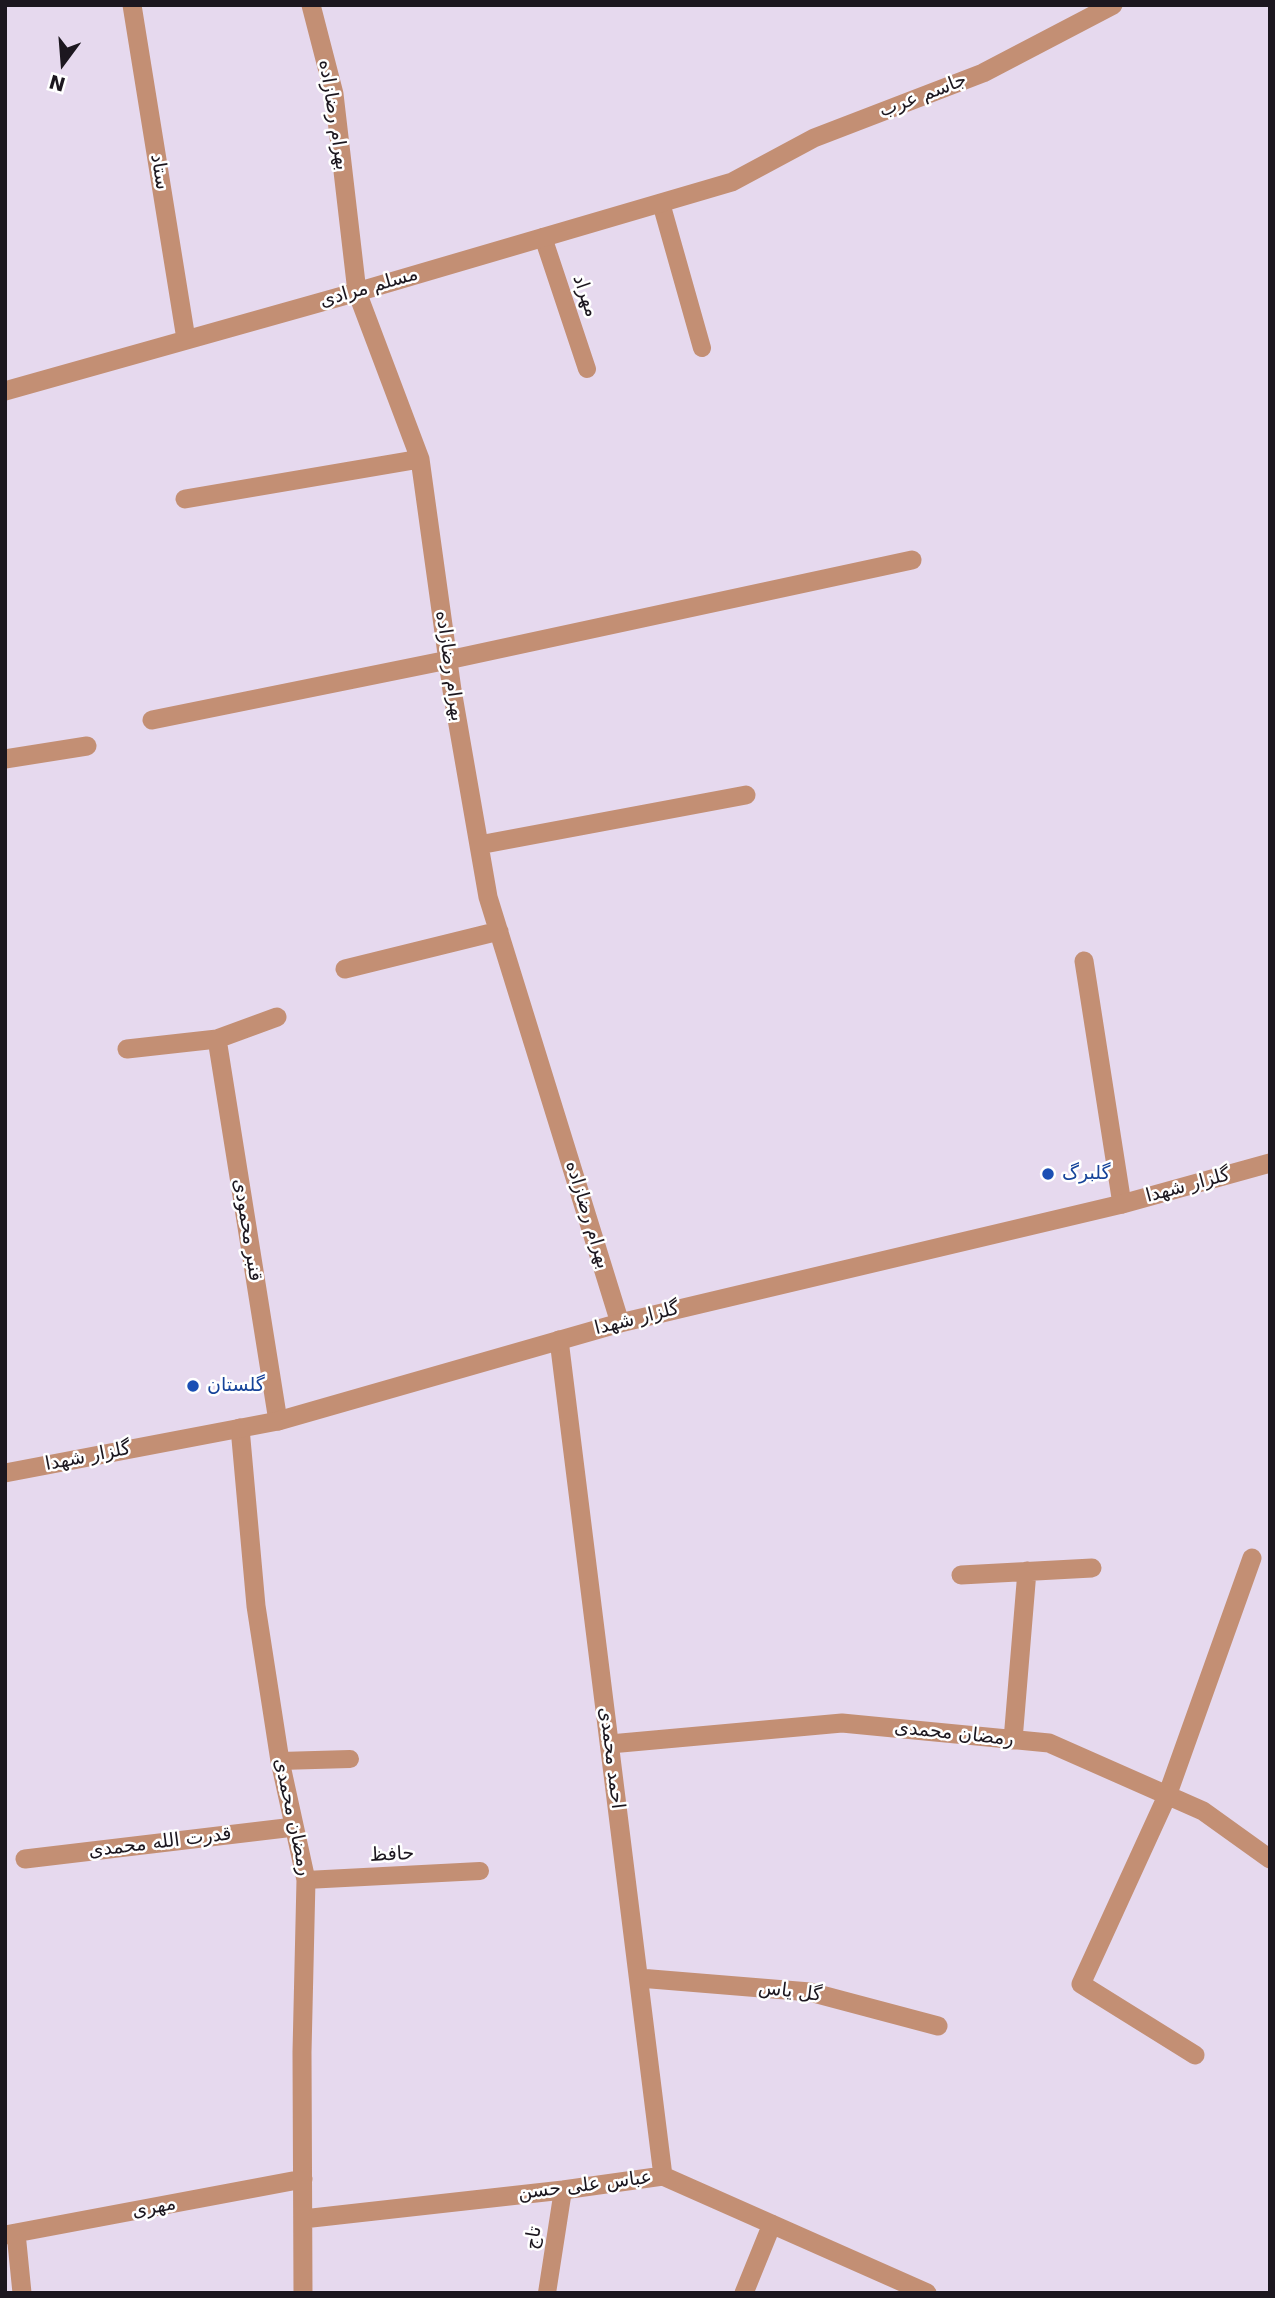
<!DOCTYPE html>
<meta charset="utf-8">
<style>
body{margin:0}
#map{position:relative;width:1275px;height:2298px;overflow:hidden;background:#e6d9ee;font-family:"DejaVu Sans",sans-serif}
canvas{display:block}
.frame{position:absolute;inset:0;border:7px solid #1c171f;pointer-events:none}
.north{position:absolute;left:28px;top:28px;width:70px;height:70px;-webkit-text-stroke:5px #fff;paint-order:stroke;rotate:196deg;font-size:19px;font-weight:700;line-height:28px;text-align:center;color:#1c171f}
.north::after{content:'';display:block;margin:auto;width:24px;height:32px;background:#1c171f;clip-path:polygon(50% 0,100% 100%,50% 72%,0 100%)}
</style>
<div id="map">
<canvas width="1275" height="2298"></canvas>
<div class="frame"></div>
<div class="north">N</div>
</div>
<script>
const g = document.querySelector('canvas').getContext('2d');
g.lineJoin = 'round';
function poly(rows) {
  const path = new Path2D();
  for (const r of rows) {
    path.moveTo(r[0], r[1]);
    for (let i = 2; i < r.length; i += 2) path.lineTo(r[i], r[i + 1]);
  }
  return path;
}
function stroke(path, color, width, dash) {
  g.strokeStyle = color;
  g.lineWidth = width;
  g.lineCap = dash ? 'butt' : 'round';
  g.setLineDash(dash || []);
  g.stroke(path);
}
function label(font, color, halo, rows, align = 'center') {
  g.font = font + ' "DejaVu Sans",Cairo,sans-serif';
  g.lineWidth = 5;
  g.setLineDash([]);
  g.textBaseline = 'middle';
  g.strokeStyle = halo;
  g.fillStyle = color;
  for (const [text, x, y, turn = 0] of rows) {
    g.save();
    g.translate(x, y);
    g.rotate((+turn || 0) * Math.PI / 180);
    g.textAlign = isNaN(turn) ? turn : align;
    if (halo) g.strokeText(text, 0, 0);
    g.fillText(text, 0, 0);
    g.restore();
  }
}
stroke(poly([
 [661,203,702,348],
 [543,237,587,369],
 [280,1761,350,1759],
 [306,1880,480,1871],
 [547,2293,563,2190]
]), '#c38f74', 18);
stroke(poly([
 [132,5,186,339],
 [311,5,334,94,357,292,420,459,452,690,488,897,620,1323],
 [5,391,357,292,732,182,814,138,983,73,1113,5],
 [185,499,420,459],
 [152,720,448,660,912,560],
 [5,759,87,746],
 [479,845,746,795],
 [1084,961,1122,1204],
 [345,969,499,931],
 [217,1039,278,1421],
 [127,1049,217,1039,277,1017],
 [559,1340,663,2176],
 [240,1428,256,1606,280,1761,306,1880,302,2052,303,2293],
 [961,1575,1092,1568],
 [1013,1740,1027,1571],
 [610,1744,842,1723,1049,1743,1203,1811,1270,1859],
 [25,1859,294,1827],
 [639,1978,810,1992,938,2026],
 [1195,2055,1081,1984,1167,1796,1252,1558],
 [303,2219,563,2190,663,2176,927,2293],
 [16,2233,22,2293],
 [5,2235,303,2179],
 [744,2293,772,2224]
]), '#c38f74', 19);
stroke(poly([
 [5,1473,278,1421,620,1323,1122,1204,1270,1163]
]), '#c38f74', 19);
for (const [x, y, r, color] of [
 [1048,1174,7,"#1a4fb4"],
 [193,1386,7,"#1a4fb4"]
]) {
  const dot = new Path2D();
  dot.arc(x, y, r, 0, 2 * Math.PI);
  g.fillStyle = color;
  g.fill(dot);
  stroke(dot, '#fff', 2.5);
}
label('19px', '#1c171f', '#fff', [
 ["جاسم عرب",923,96,-21],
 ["بهرام رضازاده",333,115,81],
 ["ستاد",159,172,81],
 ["مسلم مرادی",369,288,-16],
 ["مهراد",585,296,71],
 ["بهرام رضازاده",449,666,82],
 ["گلزار شهدا",1188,1186,-15],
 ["بهرام رضازاده",587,1215,73],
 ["قنبر محمودی",247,1230,81],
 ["گلزار شهدا",637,1319,-14],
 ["گلزار شهدا",88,1457,-11],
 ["رمضان محمدی",954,1734,6],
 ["احمد محمدی",611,1758,83],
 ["رمضان محمدی",292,1817,78],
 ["قدرت الله محمدی",160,1843,-7],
 ["حافظ",392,1855,-3],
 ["گل یاس",790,1992,7],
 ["عباس علی حسن",585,2186,-7],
 ["مهری",154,2208,-11],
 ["تاج",534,2238,-81]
]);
label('19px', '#164399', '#fff', [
 ["گلبرگ",1062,1174],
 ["گلستان",207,1386]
], 'left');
</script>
